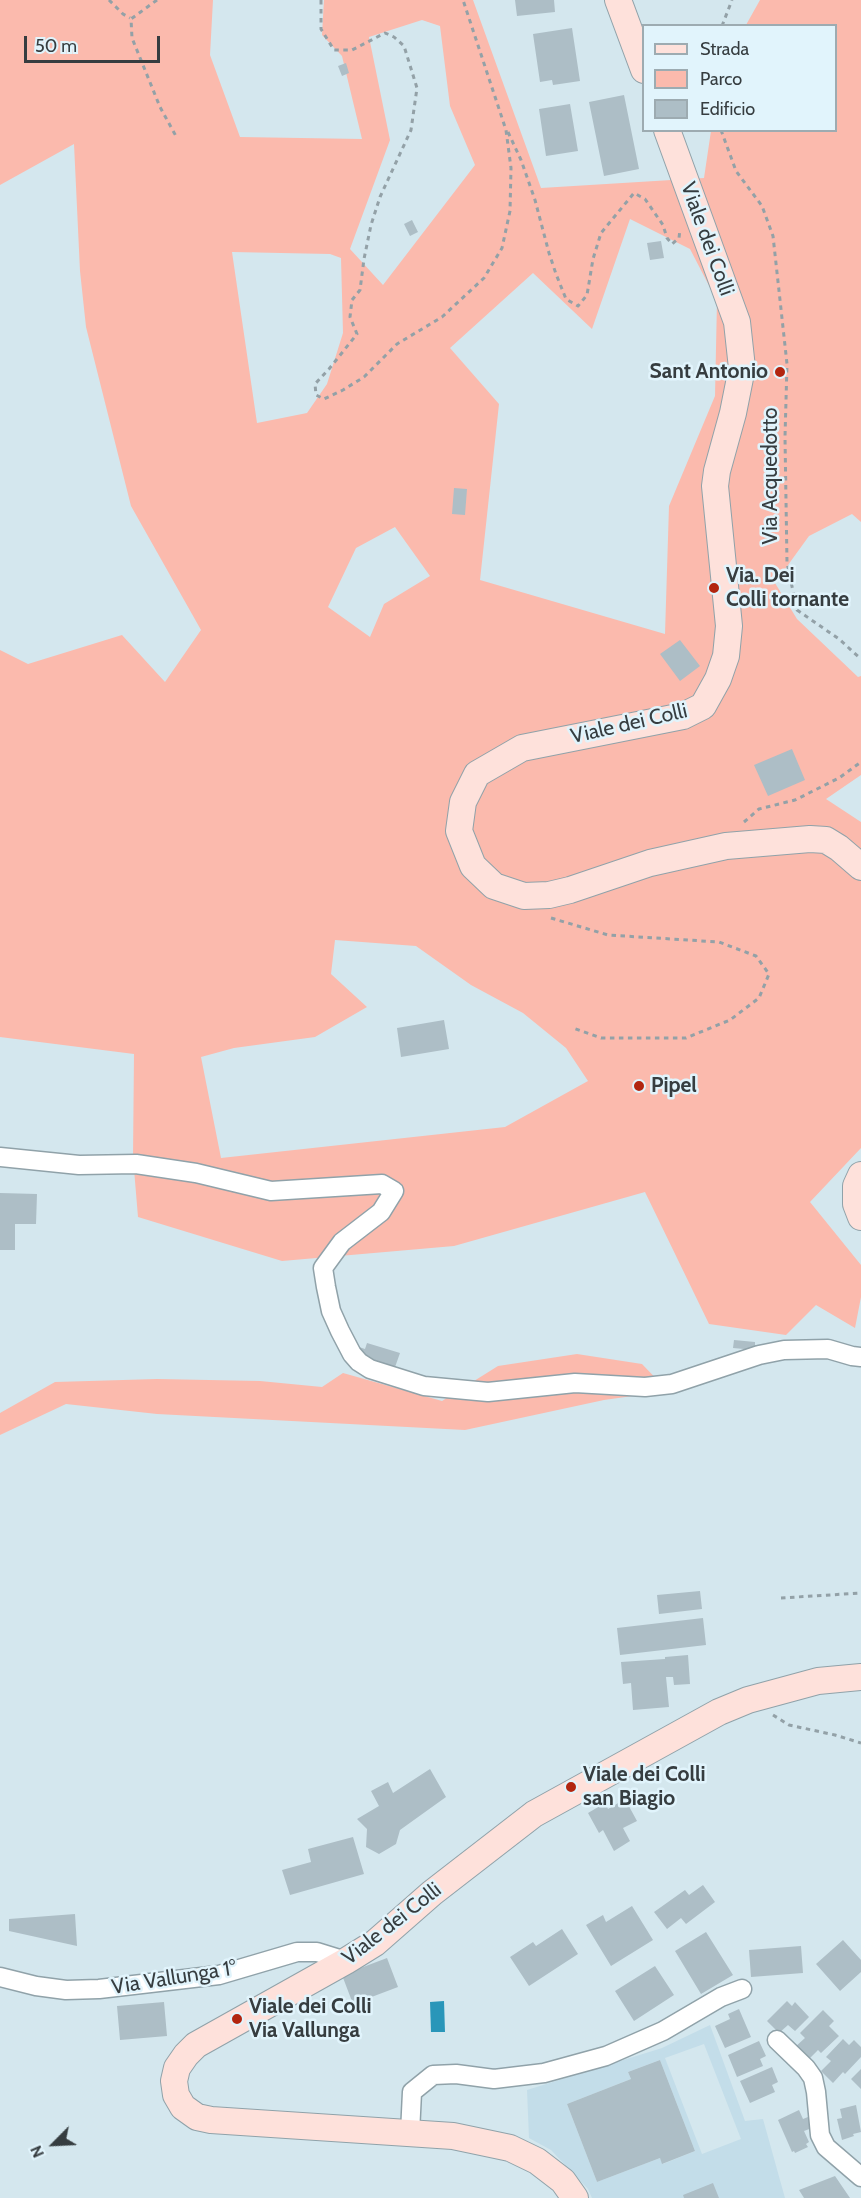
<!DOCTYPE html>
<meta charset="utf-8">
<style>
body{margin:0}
#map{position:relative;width:861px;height:2198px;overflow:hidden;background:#d4e7ee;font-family:Cabin,sans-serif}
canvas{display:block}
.legend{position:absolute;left:642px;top:24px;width:195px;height:108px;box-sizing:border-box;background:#e1f4fc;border:2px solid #9dabb1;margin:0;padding:8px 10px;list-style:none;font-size:18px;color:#363d40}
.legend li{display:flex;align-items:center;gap:12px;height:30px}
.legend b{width:30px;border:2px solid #9dabb1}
.north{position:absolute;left:24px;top:2114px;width:60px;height:60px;-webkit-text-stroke:4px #e1f4fc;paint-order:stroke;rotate:246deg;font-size:16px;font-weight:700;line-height:24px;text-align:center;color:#363d40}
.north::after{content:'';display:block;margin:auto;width:21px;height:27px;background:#363d40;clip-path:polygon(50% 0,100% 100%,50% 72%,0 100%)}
.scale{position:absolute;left:24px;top:36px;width:136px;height:27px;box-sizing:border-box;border:3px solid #363d40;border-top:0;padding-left:8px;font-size:18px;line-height:21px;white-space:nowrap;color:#363d40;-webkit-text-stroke:4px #e1f4fc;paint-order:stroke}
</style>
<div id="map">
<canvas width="861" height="2198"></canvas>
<ul class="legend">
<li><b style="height:8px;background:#fee1db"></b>Strada</li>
<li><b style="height:16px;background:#fbbaad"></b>Parco</li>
<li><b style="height:16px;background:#adbec6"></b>Edificio</li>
</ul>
<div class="north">N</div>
<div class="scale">50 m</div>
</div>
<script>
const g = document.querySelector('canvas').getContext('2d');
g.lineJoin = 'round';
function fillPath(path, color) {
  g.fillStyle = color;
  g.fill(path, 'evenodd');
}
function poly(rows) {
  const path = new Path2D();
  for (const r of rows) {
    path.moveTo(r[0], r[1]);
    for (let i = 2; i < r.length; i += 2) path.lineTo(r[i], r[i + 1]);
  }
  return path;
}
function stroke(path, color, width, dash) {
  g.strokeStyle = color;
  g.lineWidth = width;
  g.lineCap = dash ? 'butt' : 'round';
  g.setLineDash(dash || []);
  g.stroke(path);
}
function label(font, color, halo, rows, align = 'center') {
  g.font = font + ' Cabin,sans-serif';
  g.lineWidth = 5;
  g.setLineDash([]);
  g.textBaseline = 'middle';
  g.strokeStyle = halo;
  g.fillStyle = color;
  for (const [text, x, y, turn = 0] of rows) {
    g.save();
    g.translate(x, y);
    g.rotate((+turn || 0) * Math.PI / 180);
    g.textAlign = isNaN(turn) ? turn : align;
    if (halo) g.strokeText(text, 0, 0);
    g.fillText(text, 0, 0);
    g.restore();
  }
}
fillPath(poly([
 [710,2025,745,2121,763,2119,785,2198,592,2198,588,2189,551,2150,529,2138,527,2090,662,2048],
 [704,2044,741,2139,702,2154,665,2058],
 [660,2060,695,2151,663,2164,660,2158,597,2182,567,2104,631,2079,628,2072]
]), '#c3dde9');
fillPath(poly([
 [0,0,213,0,210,55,240,137,362,139,342,56,322,35,324,0,473,0,541,188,704,178,711,131,836,130,836,26,746,25,760,0,861,0,861,522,852,514,809,536,775,583,797,619,858,677,861,676,861,775,826,799,861,822,861,1148,810,1202,861,1265,861,1297,855,1328,816,1305,786,1335,709,1324,645,1192,454,1246,282,1261,138,1217,133,1157,134,1054,0,1037,0,650,28,664,122,635,165,682,201,630,131,506,86,327,80,271,74,144,0,185],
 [422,20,440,26,450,106,475,165,383,285,350,249,390,140,369,37],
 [630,219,690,249,717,301,715,396,669,506,665,634,480,580,499,404,450,348,533,273,592,329],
 [232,252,330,254,341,258,343,333,327,384,307,413,257,423],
 [395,527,430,576,384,604,370,637,328,607,356,548],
 [335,940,416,946,471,985,523,1013,566,1048,588,1081,505,1127,221,1158,201,1057,234,1048,315,1037,367,1007,331,974],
 [577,1354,642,1364,668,1391,604,1400,465,1430,157,1414,66,1404,0,1435,0,1413,55,1382,157,1379,260,1381,322,1387,343,1373,442,1401,498,1366]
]), '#fbbaad');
fillPath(poly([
 [444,2001,445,2032,431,2032,430,2002]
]), '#2996b9');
fillPath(poly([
 [515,0,554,0,555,12,517,16],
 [572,28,580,81,553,85,552,80,540,82,533,34],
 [346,63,349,73,342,76,338,66],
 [624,95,639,169,604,176,589,102],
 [570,104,578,151,546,156,539,109],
 [412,220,418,232,410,236,404,224],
 [661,241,664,258,650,260,647,243],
 [454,488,467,489,465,515,452,514],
 [680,640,700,666,680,681,660,654],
 [792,749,805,780,768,796,754,765],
 [444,1020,449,1049,401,1057,397,1028],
 [0,1193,37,1194,36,1224,15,1224,15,1250,0,1250],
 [734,1340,755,1342,755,1350,733,1348],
 [367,1343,400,1353,394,1370,363,1359,356,1346,365,1349],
 [700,1591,702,1609,659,1614,657,1595],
 [703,1618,706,1645,620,1655,617,1628],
 [688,1655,690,1684,674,1685,673,1677,666,1677,669,1707,633,1710,631,1683,623,1684,621,1662,665,1659,665,1657],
 [430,1769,446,1797,400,1830,396,1844,379,1854,366,1847,367,1829,357,1819,379,1806,371,1791,388,1782,393,1793],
 [625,1799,637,1821,623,1828,630,1841,614,1851,603,1830,599,1833,588,1813,605,1803,608,1809],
 [353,1837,364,1874,290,1895,282,1870,311,1862,308,1849],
 [703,1885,715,1902,686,1924,681,1918,667,1929,654,1912,685,1890,689,1895],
 [632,1906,653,1940,611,1966,586,1925,603,1915,606,1922],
 [75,1914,77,1946,9,1931,9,1919],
 [562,1929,578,1954,529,1986,510,1957,533,1942,536,1946],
 [706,1932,733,1975,701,1994,675,1951],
 [843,1940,861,1960,861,1972,840,1991,816,1964],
 [801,1946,803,1973,751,1977,749,1950],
 [387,1958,398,1987,353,2004,342,1975],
 [655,1966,674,1995,634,2021,615,1991],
 [787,2001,792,2006,795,2002,809,2017,795,2031,788,2025,779,2033,767,2021],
 [164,2002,167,2036,120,2040,117,2006],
 [739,2009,751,2037,725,2048,715,2026,730,2019,728,2014],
 [823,2010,834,2021,829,2026,839,2036,821,2053,818,2050,808,2060,795,2047,805,2038,800,2033],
 [843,2039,849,2045,854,2040,861,2047,861,2057,845,2074,843,2072,833,2083,821,2071,831,2061,826,2057],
 [759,2041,766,2056,760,2059,763,2066,737,2077,728,2055],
 [660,2060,695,2151,662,2164,660,2158,597,2182,567,2104,631,2079,628,2072],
 [772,2067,778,2082,772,2085,775,2092,750,2103,740,2081],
 [861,2069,861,2089,851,2079],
 [856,2105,861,2132,853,2134,854,2136,842,2140,837,2119,842,2118,840,2109],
 [799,2110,803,2119,808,2117,812,2128,804,2131,809,2142,806,2144,808,2147,795,2153,794,2151,792,2152,778,2120],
 [835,2176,850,2198,804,2198,799,2190],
 [713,2183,719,2198,684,2198,683,2195]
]), '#adbec6');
const street = poly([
 [0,1157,79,1165,136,1164,196,1173,271,1191,382,1184,394,1191,381,1212,342,1242,323,1268,326,1287,331,1311,340,1331,352,1354,359,1362,370,1369,424,1386,488,1392,575,1383,645,1387,672,1384,759,1355,784,1350,828,1349,852,1356,861,1357],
 [0,1977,36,1986,66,1990,99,1989,219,1975,297,1952,317,1952,346,1961],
 [777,2040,806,2068,813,2078,816,2092,820,2135,826,2147,861,2177],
 [410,2133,412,2092,433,2075,456,2074,494,2079,544,2073,606,2056,663,2031,721,1997,742,1989]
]);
const secondary = poly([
 [618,0,644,70],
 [667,130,737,322,742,368,733,413,717,471,715,486,729,626,726,656,718,679,703,706,683,716,522,748,477,774,463,802,459,831,473,866,494,886,524,896,549,895,570,890,650,863,726,846,810,839,826,840,839,848,861,867],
 [861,1175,856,1186,856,1204,861,1217],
 [575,2198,563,2181,537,2161,510,2148,453,2136,211,2120,197,2117,183,2107,176,2095,174,2081,177,2068,186,2055,196,2045,346,1961,375,1943,432,1893,534,1814,719,1712,748,1700,818,1681,861,1677]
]);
stroke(street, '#90a2a9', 21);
stroke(secondary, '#90a2a9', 28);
stroke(poly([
 [109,0,123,14,130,18],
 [157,0,131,19,132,38,160,107,177,138],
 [321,0,321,29,334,50,352,50,385,33,394,37,404,46,417,88,411,130,380,197,371,225,364,259,360,290,352,300,350,317,357,334,329,369,315,384,316,395,324,399,343,390,364,377,397,344,442,317,484,278,502,248,510,211,511,168,506,130,463,0],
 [722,26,732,0],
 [721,130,736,171,762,206,773,236,787,364,785,437,787,563,797,610,839,639,861,659],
 [508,132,521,160,535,200,549,253,556,274,566,299,578,306,587,295,593,259,601,233,634,193,645,199,663,225,667,238,672,244,679,238,680,229],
 [744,822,759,809,795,800,839,778,861,762],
 [551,918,608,935,719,942,756,956,769,974,759,998,730,1020,686,1038,601,1038,573,1028],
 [781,1598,861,1593],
 [773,1715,789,1725,835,1735,861,1743]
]), '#93a1a7', 3, [4.5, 4.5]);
stroke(street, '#fff', 18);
stroke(secondary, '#fee1db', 26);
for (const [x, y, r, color] of [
 [780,372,6,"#b2250f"],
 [714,588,6,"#b2250f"],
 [639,1086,6,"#b2250f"],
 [571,1787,6,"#b2250f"],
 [237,2019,6,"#b2250f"]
]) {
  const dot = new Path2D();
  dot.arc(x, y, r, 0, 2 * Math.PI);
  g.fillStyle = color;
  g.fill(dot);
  stroke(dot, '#e1f4fc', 2);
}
label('21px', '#363d40', '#e1f4fc', [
 ["Viale dei Colli",707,239,70],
 ["Via Acquedotto",771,476,-90],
 ["Viale dei Colli",629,724,-13],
 ["Viale dei Colli",392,1924,-38],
 ["Via Vallunga 1°",174,1978,-9]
]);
label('bold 21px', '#363d40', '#e1f4fc', [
 ["Sant Antonio",768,372,"right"],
 ["Via. Dei",726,576],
 ["Colli tornante",726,600],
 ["Pipel",651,1086],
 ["Viale dei Colli",583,1775],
 ["san Biagio",583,1799],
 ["Viale dei Colli",249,2007],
 ["Via Vallunga",249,2031]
], 'left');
</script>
